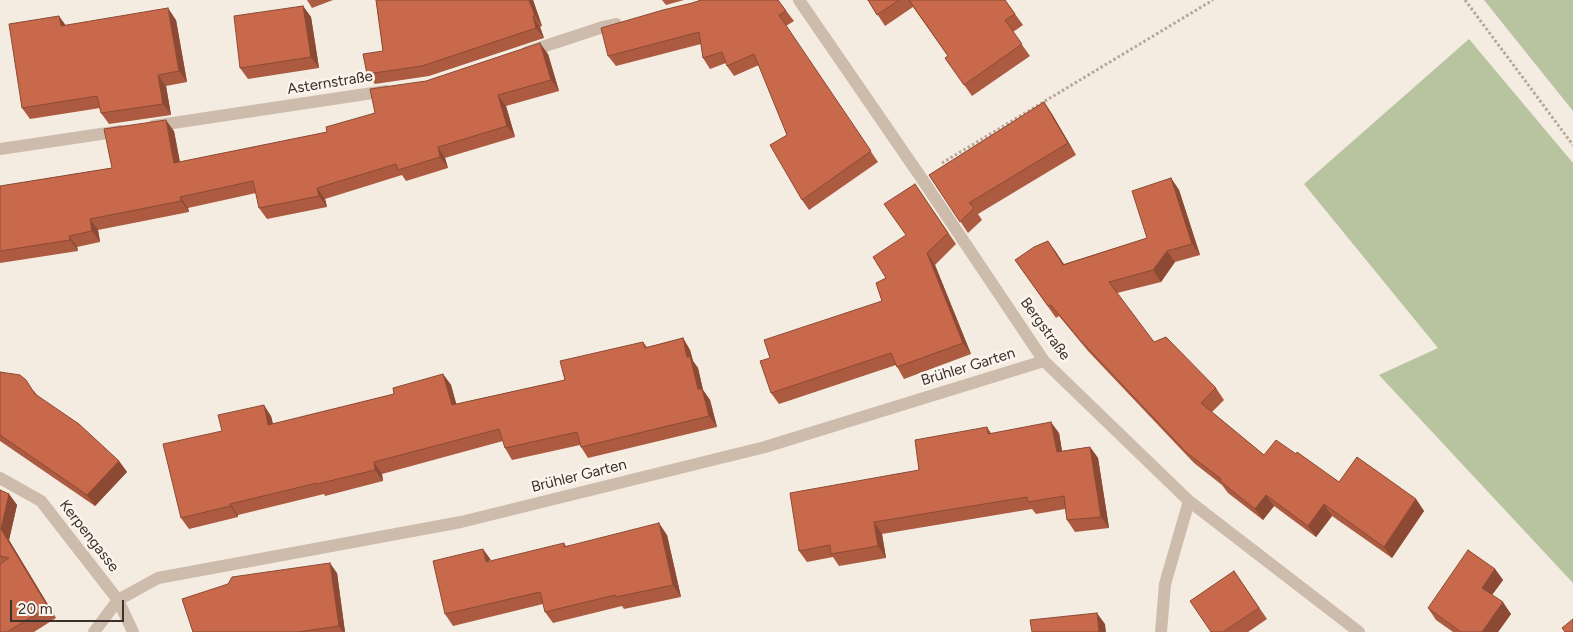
<!DOCTYPE html>
<meta charset="utf-8">
<style>
body{margin:0}
#map{position:relative;width:1573px;height:632px;overflow:hidden;background:#f4ebe1;font-family:Figtree,sans-serif}
canvas{display:block}
.scale{position:absolute;left:10px;top:600px;width:114px;height:22px;box-sizing:border-box;border:2px solid #3b302b;border-top:0;padding-left:6px;font-size:15px;line-height:18px;white-space:nowrap;color:#3b302b;-webkit-text-stroke:4px #fbf5ee;paint-order:stroke}
</style>
<div id="map">
<canvas width="1573" height="632"></canvas>
<div class="scale">20 m</div>
</div>
<script>
const g = document.querySelector('canvas').getContext('2d');
g.lineJoin = 'round';
function fillPath(path, color) {
  g.fillStyle = color;
  g.fill(path, 'evenodd');
}
function poly(rows) {
  const path = new Path2D();
  for (const r of rows) {
    path.moveTo(r[0], r[1]);
    for (let i = 2; i < r.length; i += 2) path.lineTo(r[i], r[i + 1]);
  }
  return path;
}
function stroke(path, color, width, dash) {
  g.strokeStyle = color;
  g.lineWidth = width;
  g.lineCap = dash ? 'butt' : 'round';
  g.setLineDash(dash || []);
  g.stroke(path);
}
function label(font, color, halo, rows, align = 'center') {
  g.font = font + ' Figtree,sans-serif';
  g.lineWidth = 5;
  g.setLineDash([]);
  g.textBaseline = 'middle';
  g.strokeStyle = halo;
  g.fillStyle = color;
  for (const [text, x, y, turn = 0] of rows) {
    g.save();
    g.translate(x, y);
    g.rotate((+turn || 0) * Math.PI / 180);
    g.textAlign = isNaN(turn) ? turn : align;
    if (halo) g.strokeText(text, 0, 0);
    g.fillText(text, 0, 0);
    g.restore();
  }
}
fillPath(poly([
 [1484,0,1573,0,1573,111],
 [1469,39,1573,163,1573,583,1379,375,1438,348,1304,184]
]), '#b8c4a0');
stroke(poly([
 [1465,0,1573,145],
 [942,163,1213,0]
]), '#b9a596', 3, [2.5, 2.5]);
stroke(poly([
 [94,632,118,600]
]), '#cdbbac', 12);
stroke(poly([
 [799,0,920,176,1044,361,1189,501,1359,632],
 [527,52,603,27,616,24],
 [153,126,386,91],
 [0,149,121,131],
 [0,478,41,501,118,600,133,632],
 [118,600,158,578,461,522,765,447,1044,361],
 [1161,632,1165,584,1189,501]
]), '#cdbbac', 12);
fillPath(poly([
 [307,0,333,0,312,8],
 [376,0,533,0,542,26,540,27,544,38,429,76,375,84,367,74,383,51],
 [662,0,684,0,666,5],
 [778,0,794,21,786,26,878,162,809,210,802,200,787,135,759,65,734,76,727,66,726,63,710,69,703,58,701,44,616,66,608,56],
 [868,0,1005,0,1023,25,1013,32,1030,56,972,96,945,58,948,56,913,7,885,26],
 [303,6,311,17,319,68,248,79,240,68],
 [176,20,187,82,166,86,171,115,109,124,101,113,100,108,30,119,22,108,66,25],
 [548,54,559,91,506,106,515,137,445,158,448,168,406,181,402,175,325,199,327,207,267,219,259,208,256,193,188,208,189,212,98,230,100,242,77,247,78,251,0,263,0,186,112,168,174,131,180,162,327,132,375,113,426,81],
 [1044,102,1052,114,1076,155,978,214,982,220,968,233,929,175],
 [1171,178,1179,190,1200,255,1175,262,1161,282,1117,293,1154,342,1216,388,1224,400,1212,412,1264,455,1296,454,1339,482,1416,499,1424,511,1392,558,1332,516,1316,537,1274,506,1263,520,1228,493,1222,485,1194,463,1088,351,1059,316,1056,318,1015,260,1048,241,1064,264,1147,238],
 [915,184,956,244,935,265,971,354,904,379,896,365,779,404,771,393,770,358,882,301,906,235],
 [683,338,690,350,693,361,698,368,703,390,710,400,717,427,588,458,581,447,580,445,512,460,505,448,503,441,382,474,383,481,325,496,324,494,238,515,238,517,189,529,181,518,222,431,271,416,273,424,394,394,443,374,451,385,456,404,565,380,643,342,647,347],
 [0,372,34,391,37,395,119,461,127,472,95,506,0,441],
 [987,427,991,433,1059,433,1062,451,1090,447,1098,458,1109,528,1075,532,1067,520,1065,509,1036,514,1032,509,882,534,886,558,839,566,833,557,807,562,799,551,919,470],
 [0,490,9,494,17,505,9,540,56,618,34,632,0,632],
 [667,535,681,597,624,609,622,606,553,623,545,612,543,604,453,626,445,614,564,543,566,546],
 [1495,569,1503,580,1492,595,1511,614,1498,632,1453,632,1436,620,1428,608],
 [1234,571,1267,619,1248,632,1211,632],
 [337,573,345,632,193,632]
]), '#ac5a40');
fillPath(poly([
 [529,0,533,0,542,26,535,16],
 [303,6,311,17,319,68,311,57],
 [168,8,176,20,187,82,179,71],
 [59,16,67,27,61,26],
 [533,16,540,27,544,38,536,28],
 [540,43,548,54,559,91,551,80],
 [158,75,166,86,171,115,163,104],
 [498,95,506,106,515,137,507,126],
 [1044,102,1052,114,1076,155,1068,143],
 [166,120,174,131,182,174,174,163],
 [438,147,445,158,448,168,440,157],
 [1171,178,1179,190,1200,255,1192,244],
 [317,188,325,199,327,207,319,196],
 [180,197,188,208,189,212,181,201],
 [90,219,98,230,100,242,92,231],
 [69,236,77,247,78,251,70,240],
 [1048,241,1056,252,1071,276,1063,265],
 [1167,251,1175,262,1161,282,1153,270],
 [927,253,935,265,971,354,963,343],
 [683,338,690,350,693,361,698,368,703,390,710,400,717,427,709,416,698,389,687,357],
 [443,374,451,385,460,417,452,405],
 [264,405,271,416,276,437,268,425],
 [1051,422,1059,433,1064,463,1057,452],
 [1090,447,1098,458,1109,528,1101,517],
 [119,461,127,472,95,506,87,495],
 [374,462,382,474,383,481,375,470],
 [9,494,17,505,9,540,56,618,48,607,1,529],
 [1266,495,1274,506,1263,520,1255,509],
 [1416,499,1424,511,1392,558,1384,547],
 [230,504,238,515,238,517,230,506],
 [1324,504,1332,516,1316,537,1308,526],
 [874,522,882,534,886,558,878,546],
 [659,523,667,535,681,597,673,585],
 [483,549,491,560,486,562],
 [330,563,337,573,345,632,343,632,339,626],
 [1495,569,1503,580,1489,599,1482,588],
 [1503,602,1511,614,1498,632,1482,632],
 [1097,613,1105,624,1106,632,1099,632]
]), '#8c4a34');
const building = poly([
 [376,0,529,0,535,16,533,16,536,28,422,66,367,74,363,54,383,51,376,0],
 [701,0,778,0,786,11,779,15,871,151,802,200,770,145,787,135,754,54,727,66,722,52,703,58,699,32,608,56,601,28,663,10,692,3,701,0],
 [868,0,899,0,877,15,868,0],
 [909,0,1005,0,1015,14,1005,20,1022,44,964,85,945,58,948,56,909,0],
 [303,6,311,57,240,68,234,16,303,6],
 [168,8,179,71,158,75,163,104,101,113,97,96,22,108,9,24,59,16,61,26,168,8],
 [540,43,551,80,498,95,507,126,438,147,440,157,398,170,396,164,317,188,319,196,259,208,253,181,180,197,181,201,90,219,92,231,69,236,70,240,0,251,0,186,112,168,104,129,166,120,174,163,327,132,326,127,375,113,370,89,426,81,540,43],
 [1044,102,1068,143,969,203,974,208,960,222,929,175,1044,102],
 [1171,178,1192,244,1167,251,1153,270,1109,282,1154,342,1166,337,1216,388,1201,403,1264,455,1276,440,1296,454,1297,452,1339,482,1357,457,1416,499,1384,547,1324,504,1308,526,1266,495,1255,509,1220,481,1221,479,1186,452,1080,340,1051,305,1048,306,1015,260,1034,247,1048,241,1063,265,1147,238,1132,191,1171,178],
 [915,184,948,233,927,253,963,343,897,367,891,353,771,393,760,361,770,358,764,340,882,301,876,283,886,278,873,257,906,235,884,204,915,184],
 [683,338,687,357,690,356,698,389,702,389,709,416,581,447,577,432,505,448,499,429,374,462,375,470,317,484,317,483,230,504,230,506,181,518,163,444,222,431,218,415,264,405,268,425,394,394,393,388,443,374,452,405,565,380,560,361,643,342,645,348,683,338],
 [0,372,20,375,26,380,35,394,79,424,119,461,87,495,0,435,0,372],
 [1051,422,1057,452,1090,447,1101,517,1067,520,1064,496,1028,502,1027,497,874,522,878,546,831,554,830,545,799,551,790,493,919,470,915,440,987,427,988,434,1051,422],
 [0,490,9,494,1,529,48,607,7,632,0,632,0,564,9,558,0,556,0,490],
 [659,523,673,585,616,597,615,595,545,612,540,592,445,614,433,561,483,549,486,562,564,543,564,547,659,523],
 [1468,550,1495,569,1482,588,1503,602,1482,632,1461,632,1428,608,1468,550],
 [330,563,339,626,298,632,193,632,182,599,228,584,232,577,330,563],
 [1234,571,1259,608,1223,632,1211,632,1190,601,1234,571],
 [1097,613,1099,632,1032,632,1030,620,1097,613],
 [1573,619,1573,632,1565,632,1562,628,1573,619]
]);
fillPath(building, '#c8694b');
stroke(building, '#8c4a34', 1);
label('15px', '#3b302b', '#fbf5ee', [
 ["Asternstraße",330,83,-9],
 ["Bergstraße",1045,329,54],
 ["Brühler Garten",968,367,-17],
 ["Brühler Garten",579,476,-14],
 ["Kerpengasse",89,536,52]
]);
</script>
